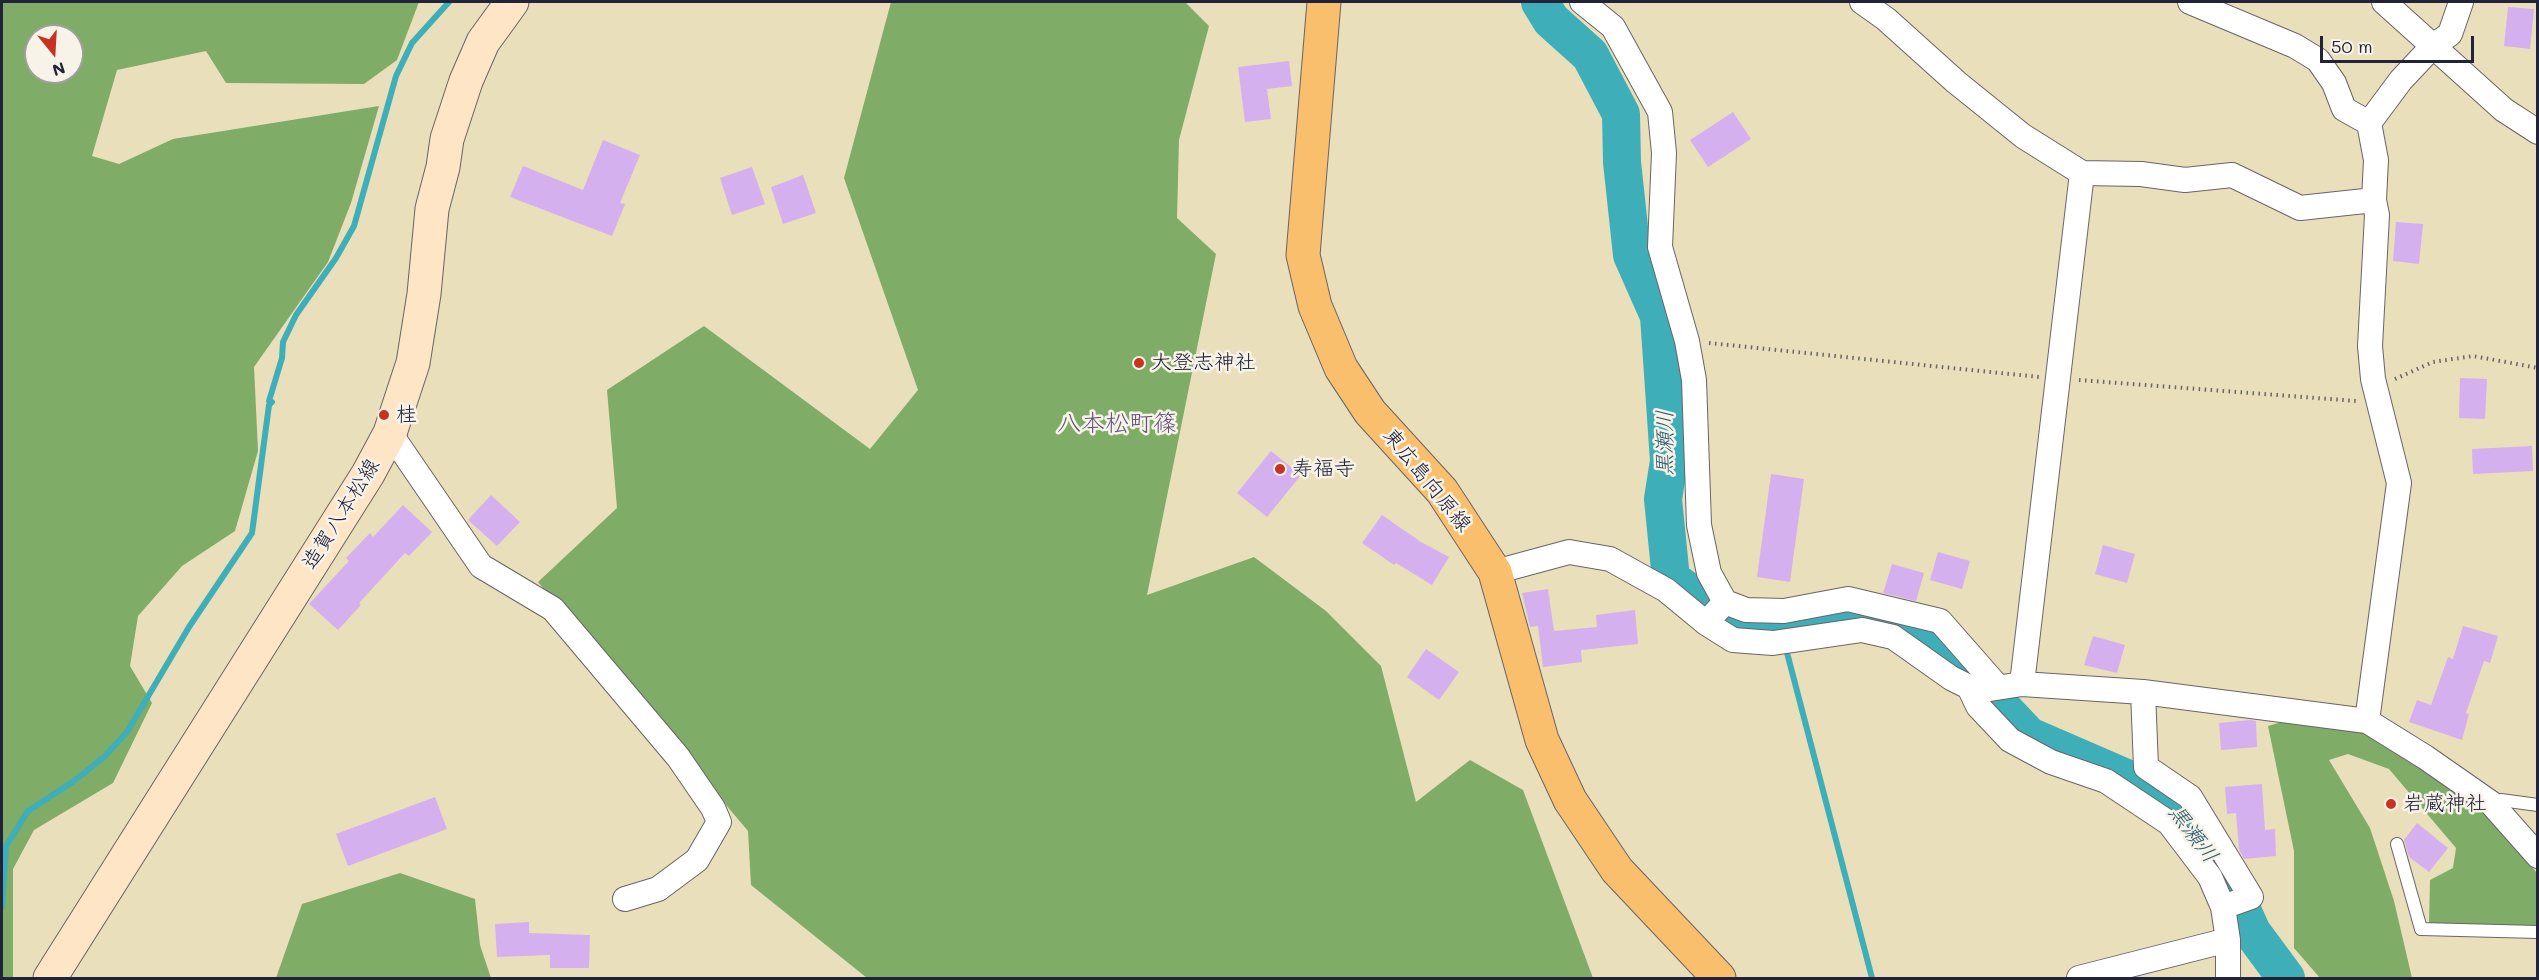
<!DOCTYPE html>
<meta charset="utf-8">
<style>
body{margin:0}
#map{position:relative;width:2539px;height:980px;overflow:hidden;background:#eadfbb;font-family:Mali,sans-serif}
canvas{display:block}
.frame{position:absolute;inset:0;border:3px solid #22223b;pointer-events:none}
.north{position:absolute;left:24px;top:24px;width:60px;height:60px;box-sizing:border-box;background:#f7f3e8;border:2px solid #a29fa3;border-radius:50%;rotate:162deg;font-size:16px;font-weight:700;line-height:24px;text-align:center;color:#22223b}
.north::after{content:'';display:block;margin:auto;width:21px;height:27px;background:#c8321e;clip-path:polygon(50% 0,100% 100%,50% 72%,0 100%)}
.scale{position:absolute;left:2320px;top:36px;width:154px;height:27px;box-sizing:border-box;border:3px solid #22223b;border-top:0;padding-left:8px;font-size:18px;line-height:21px;white-space:nowrap;color:#22223b;-webkit-text-stroke:4px #f7f3e8;paint-order:stroke}
</style>
<div id="map">
<canvas width="2539" height="980"></canvas>
<div class="frame"></div>
<div class="north">N</div>
<div class="scale">50 m</div>
</div>
<script>
const g = document.querySelector('canvas').getContext('2d');
g.lineJoin = 'round';
function fillPath(path, color) {
  g.fillStyle = color;
  g.fill(path, 'evenodd');
}
function poly(rows) {
  const path = new Path2D();
  for (const r of rows) {
    path.moveTo(r[0], r[1]);
    for (let i = 2; i < r.length; i += 2) path.lineTo(r[i], r[i + 1]);
  }
  return path;
}
function stroke(path, color, width, dash) {
  g.strokeStyle = color;
  g.lineWidth = width;
  g.lineCap = dash ? 'butt' : 'round';
  g.setLineDash(dash || []);
  g.stroke(path);
}
function label(font, color, halo, rows, align = 'center') {
  g.font = font + ' Mali,"Klee One",sans-serif';
  g.lineWidth = 5;
  g.setLineDash([]);
  g.textBaseline = 'middle';
  g.strokeStyle = halo;
  g.fillStyle = color;
  for (const [text, x, y, turn = 0] of rows) {
    g.save();
    g.translate(x, y);
    g.rotate((+turn || 0) * Math.PI / 180);
    g.textAlign = isNaN(turn) ? turn : align;
    if (halo) g.strokeText(text, 0, 0);
    g.fillText(text, 0, 0);
    g.restore();
  }
}
fillPath(poly([
 [2,2,419,2,397,60,364,84,226,83,206,51,117,70,92,156,119,164,173,139,379,106,351,203,328,262,254,367,258,451,235,531,182,566,138,616,130,666,152,703,113,783,34,830,13,869,13,978,2,978],
 [36,36,72,36,72,72,36,72],
 [891,2,1185,2,1209,26,1179,140,1177,218,1216,254,1147,595,1254,557,1326,611,1381,666,1416,802,1470,760,1523,790,1593,978,867,978,751,885,748,831,538,582,617,508,607,390,704,326,870,449,918,390,844,178],
 [2292,719,2363,730,2486,813,2537,873,2537,927,2429,924,2430,880,2453,868,2456,848,2389,769,2348,754,2329,760,2370,828,2394,901,2412,978,2320,978,2294,948,2294,851,2268,726],
 [400,873,475,899,480,945,491,978,276,978,302,904]
]), '#7fac66');
stroke(poly([
 [1785,645,1872,978],
 [2,907,6,846,28,811,74,781,104,757,127,732,189,627,252,533,269,405,272,402,269,401,282,358,283,342,296,315,336,258,354,226,396,76,412,43,449,2]
]), '#3eafb8', 6);
stroke(poly([
 [1540,2,1551,20,1590,55,1621,114,1622,162,1632,255,1659,316,1669,461,1663,499,1671,579,1728,620,1779,622,1832,611,1878,614,1928,632,1940,640,1972,677],
 [1995,700,2029,736,2163,794,2230,883,2252,932,2286,978]
]), '#3eafb8', 38);
fillPath(poly([
 [2508,7,2534,9,2530,49,2504,46],
 [1289,61,1292,86,1267,89,1271,119,1245,122,1238,67],
 [1733,112,1751,139,1708,167,1690,140],
 [603,140,640,155,620,203,625,204,612,236,510,197,523,166,583,190],
 [752,167,765,204,732,215,720,178],
 [803,175,816,213,783,224,771,187],
 [2396,222,2423,224,2419,264,2393,261],
 [2460,378,2487,379,2485,419,2459,418],
 [2532,446,2533,471,2473,474,2472,449],
 [1271,451,1301,475,1267,517,1237,493],
 [1771,474,1804,479,1790,582,1757,577],
 [491,495,520,522,497,546,468,520],
 [403,505,432,532,409,556,405,553,359,603,361,605,338,630,309,604,349,561,346,558,370,533,373,537],
 [1382,515,1421,542,1449,557,1432,585,1396,563,1394,565,1362,543],
 [2103,545,2135,554,2127,583,2095,574],
 [1938,552,1970,561,1962,589,1930,580],
 [1892,564,1924,573,1916,601,1883,593],
 [1548,589,1554,631,1597,627,1596,615,1635,610,1638,644,1581,650,1582,662,1543,667,1538,626,1530,627,1522,593],
 [2463,626,2498,636,2490,663,2484,661,2466,713,2469,714,2462,740,2409,722,2417,700,2431,705,2448,657,2453,659],
 [2093,636,2125,645,2117,673,2084,665],
 [1426,649,1459,672,1439,700,1407,677],
 [2250,720,2256,721,2257,747,2221,750,2219,723],
 [2262,784,2265,830,2275,829,2276,856,2244,859,2239,849,2236,813,2227,814,2225,787],
 [435,797,447,829,348,866,336,834],
 [2417,823,2448,848,2429,872,2409,857,2404,840],
 [529,922,529,933,590,935,589,968,550,968,550,955,497,957,495,924]
]), '#d5b0ee');
const service = poly([
 [2491,803,2501,800,2538,805],
 [2397,844,2421,929,2538,932]
]);
const minor = poly([
 [1582,2,1613,27,1660,112,1664,153,1660,247,1687,341,1694,380,1699,525,1709,573,1725,602,1706,623],
 [1862,2,1886,19,1956,82,2023,136,2082,173,2141,174,2185,180,2232,175,2300,208,2374,200],
 [2190,2,2295,46,2318,60,2334,83,2344,109,2369,123],
 [2384,2,2504,110,2538,132],
 [390,433,481,566,553,609,678,757,713,808,719,822,697,860,658,889,625,899],
 [1495,572,1569,552,1610,559,1666,590,1706,623,1733,640,1773,643,1862,630,1893,637,1951,678,1969,687,1990,689,2022,684,2143,692,2367,721,2425,757,2491,803,2538,856],
 [1725,602,1746,610,1784,611,1848,599,1940,621,1998,687],
 [2022,684,2082,173],
 [1969,687,1978,706,2010,740,2051,762,2106,781,2169,823,2210,877,2223,907,2228,940,2228,978],
 [2143,692,2146,767,2190,797,2251,897,2223,907],
 [2367,721,2399,483,2373,379,2370,346,2377,215,2374,200,2376,160,2369,123,2401,80,2433,46,2450,34,2461,2],
 [2079,978,2228,940]
]);
const secondary = poly([
 [50,978,368,474,390,433,413,363,424,294,432,209,443,167,447,139,466,81,483,42,512,2]
]);
const primary = poly([
 [1324,2,1303,255,1315,306,1341,368,1370,412,1442,491,1495,572,1542,740,1570,800,1617,870,1719,978]
]);
stroke(service, '#686468', 14);
stroke(minor, '#686468', 26);
stroke(secondary, '#686468', 35);
stroke(primary, '#686468', 35);
stroke(poly([
 [1709,343,2039,377],
 [2395,379,2433,362,2473,356,2538,368],
 [2079,380,2356,401]
]), '#686468', 4, [1.5, 4.5]);
stroke(service, '#fff', 12);
stroke(minor, '#fff', 24);
stroke(secondary, '#fde5c5', 33);
stroke(primary, '#f9bf6d', 33);
for (const [x, y, r, color] of [
 [1139,363,6,"#c8321e"],
 [384,415,6,"#c8321e"],
 [1280,469,6,"#c8321e"],
 [2391,804,6,"#c8321e"]
]) {
  const dot = new Path2D();
  dot.arc(x, y, r, 0, 2 * Math.PI);
  g.fillStyle = color;
  g.fill(dot);
  stroke(dot, '#f7f3e8', 2);
}
label('21px', '#22223b', '#f7f3e8', [
 ["大登志神社",1151,363],
 ["桂",396,415],
 ["寿福寺",1292,469],
 ["岩蔵神社",2403,804]
], 'left');
label('21px', '#22223b', '#f7f3e8', [
 ["東広島向原線",1427,480,51],
 ["造賀八本松線",341,514,-58]
]);
label('italic 22px', '#2d5a6d', '#f7f3e8', [
 ["黒瀬川",1665,443,-90],
 ["黒瀬川",2193,834,53]
]);
label('24px', '#61547a', '#f7f3e8', [
 ["八本松町篠",1117,424]
]);
</script>
